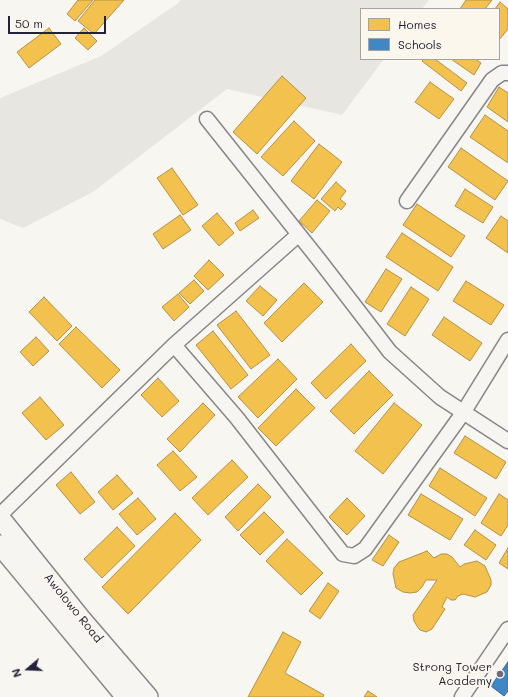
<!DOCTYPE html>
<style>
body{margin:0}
#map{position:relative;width:508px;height:697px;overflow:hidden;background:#f8f6f0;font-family:Mali,sans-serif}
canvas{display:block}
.legend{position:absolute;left:360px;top:8px;width:140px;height:52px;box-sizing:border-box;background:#fbf7ec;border:1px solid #a4a2a5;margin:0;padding:5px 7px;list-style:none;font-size:12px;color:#22223b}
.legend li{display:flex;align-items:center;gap:8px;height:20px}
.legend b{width:20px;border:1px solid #a4a2a5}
.north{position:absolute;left:8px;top:649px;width:40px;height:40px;-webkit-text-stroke:3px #fbf7ec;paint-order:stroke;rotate:251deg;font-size:11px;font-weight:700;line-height:16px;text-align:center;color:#22223b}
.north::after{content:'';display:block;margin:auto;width:14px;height:18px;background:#22223b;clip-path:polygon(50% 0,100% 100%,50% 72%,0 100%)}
.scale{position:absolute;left:8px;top:16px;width:98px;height:18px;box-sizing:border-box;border:2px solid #22223b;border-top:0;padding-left:5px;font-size:12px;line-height:14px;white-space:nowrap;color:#22223b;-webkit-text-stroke:3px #fbf7ec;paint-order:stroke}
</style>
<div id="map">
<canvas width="508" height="697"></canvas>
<ul class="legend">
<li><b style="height:11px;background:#f2c14e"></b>Homes</li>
<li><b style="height:11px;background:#3f88c5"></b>Schools</li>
</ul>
<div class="north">N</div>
<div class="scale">50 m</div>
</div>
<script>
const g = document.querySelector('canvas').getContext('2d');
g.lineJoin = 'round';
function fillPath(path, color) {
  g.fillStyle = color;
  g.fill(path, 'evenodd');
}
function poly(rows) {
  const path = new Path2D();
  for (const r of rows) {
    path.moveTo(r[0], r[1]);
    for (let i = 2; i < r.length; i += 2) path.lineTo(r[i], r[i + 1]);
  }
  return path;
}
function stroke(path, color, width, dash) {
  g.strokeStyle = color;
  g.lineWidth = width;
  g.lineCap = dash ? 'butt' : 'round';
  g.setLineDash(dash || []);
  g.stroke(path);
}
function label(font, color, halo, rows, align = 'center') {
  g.font = font + ' Mali,sans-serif';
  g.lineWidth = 4;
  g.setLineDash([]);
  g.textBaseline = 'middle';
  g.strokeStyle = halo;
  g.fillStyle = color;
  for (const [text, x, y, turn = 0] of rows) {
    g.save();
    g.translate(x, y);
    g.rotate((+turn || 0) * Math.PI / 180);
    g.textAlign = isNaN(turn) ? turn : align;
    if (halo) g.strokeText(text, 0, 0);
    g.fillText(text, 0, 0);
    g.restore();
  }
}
fillPath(poly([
 [181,0,429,0,422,9,361,9,361,59,384,59,342,115,227,89,93,192,23,228,0,219,0,98,101,56,177,4]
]), '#e8e6e0');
const homes = poly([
 [78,0,93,0,75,21,67,14,78,0],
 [95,0,124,0,94,34,78,21,95,0],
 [466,0,492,0,485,9,460,9,466,0],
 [500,2,508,9,508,29,499,40,499,9,495,9,500,2],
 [49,28,61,44,29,68,17,52,49,28],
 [84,28,97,41,88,50,75,38,84,28],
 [424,59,435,59,467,83,461,91,422,61,424,59],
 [451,59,475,59,481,63,474,75,451,59],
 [282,76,306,98,257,154,233,132,282,76],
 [430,82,454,99,439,119,415,102,430,82],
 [499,87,508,93,508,122,487,107,499,87],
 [485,115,508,131,508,163,470,137,485,115],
 [294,121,315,141,283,176,261,157,294,121],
 [319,144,342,162,314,199,291,181,319,144],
 [461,148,508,181,495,200,448,167,461,148],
 [172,168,198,205,183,215,157,178,172,168],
 [336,182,346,191,340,199,346,204,341,210,338,207,335,211,321,199,336,182],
 [465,189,493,207,483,223,455,206,465,189],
 [317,200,330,211,312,233,299,221,317,200],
 [417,204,465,236,451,257,403,225,417,204],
 [253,210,259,218,240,231,235,223,253,210],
 [217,213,234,233,219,246,202,226,217,213],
 [180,215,191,230,163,249,153,234,180,215],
 [501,216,508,221,508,253,486,238,501,216],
 [402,233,453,267,438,291,386,257,402,233],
 [209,260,224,275,208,290,194,276,209,260],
 [386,269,402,279,381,312,365,302,386,269],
 [194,280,204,291,190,304,179,293,194,280],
 [466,281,504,305,491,325,453,301,466,281],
 [304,283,323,302,282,342,264,323,304,283],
 [260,286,277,300,263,316,246,301,260,286],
 [411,287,429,299,405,336,387,324,411,287],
 [178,294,189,307,174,321,162,307,178,294],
 [44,297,72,326,57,341,29,312,44,297],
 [236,311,270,355,251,369,217,325,236,311],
 [444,317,482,343,470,361,432,335,444,317],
 [76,327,120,370,102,388,59,344,76,327],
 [213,331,248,375,231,389,196,345,213,331],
 [36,337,49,351,33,366,20,352,36,337],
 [351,344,366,361,326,399,311,383,351,344],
 [278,359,297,379,258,418,238,397,278,359],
 [369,371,393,395,354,434,330,411,369,371],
 [158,378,179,401,162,417,141,395,158,378],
 [296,389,315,408,276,446,258,428,296,389],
 [40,397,64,425,46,440,22,413,40,397],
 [203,403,215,415,180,452,167,439,203,403],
 [394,403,422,425,383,474,355,451,394,403],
 [465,436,506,462,496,479,454,453,465,436],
 [173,451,197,477,180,491,157,465,173,451],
 [232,460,248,477,208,515,192,498,232,460],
 [440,468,487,498,475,516,429,486,440,468],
 [71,472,95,502,80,514,56,485,71,472],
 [117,475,133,493,113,510,98,492,117,475],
 [258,484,271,497,238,531,225,517,258,484],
 [421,494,463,519,450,540,408,515,421,494],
 [499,494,508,500,508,525,501,536,481,523,499,494],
 [138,498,156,519,137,535,119,514,138,498],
 [347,498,365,516,347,535,329,517,347,498],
 [264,512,284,532,260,555,240,535,264,512],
 [175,513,201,540,128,614,102,587,175,513],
 [117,527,135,546,102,578,84,559,117,527],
 [475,530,496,545,486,560,464,545,475,530],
 [389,535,399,542,383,566,372,560,389,535],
 [287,539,323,573,301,595,266,561,287,539],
 [508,548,508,569,499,563,508,548],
 [427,551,434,558,441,554,447,554,452,557,460,567,464,564,477,561,485,566,491,580,491,585,487,592,475,597,463,594,458,596,455,600,451,600,447,597,442,607,445,609,432,629,426,632,420,630,417,626,414,621,413,615,437,580,426,580,422,587,417,592,410,593,403,592,396,588,393,574,394,568,399,562,427,551],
 [328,583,339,591,320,619,309,611,328,583],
 [283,632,301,642,285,673,324,695,323,697,248,697,283,632],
 [368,691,377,697,364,697,368,691]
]);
fillPath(homes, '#f2c14e');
stroke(homes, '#b49148', 1);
const schools = poly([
 [508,662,508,691,504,696,491,686,508,662]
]);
fillPath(schools, '#3f88c5');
stroke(schools, '#36699c', 1);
const minor = poly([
 [207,119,320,261,390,352,440,397,508,441],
 [407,201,492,80,502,73,508,73],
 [174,345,237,418,343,554,354,556,365,549,463,413,508,340],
 [0,515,174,345,298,235],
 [462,697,508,629]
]);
const secondary = poly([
 [0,518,81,619,148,697],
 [0,545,126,697]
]);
stroke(minor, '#878688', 17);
stroke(secondary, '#878688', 22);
stroke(minor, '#f6f5f1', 14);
stroke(secondary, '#f6f5f1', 19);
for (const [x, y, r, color] of [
 [500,674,4,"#6d6c7a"]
]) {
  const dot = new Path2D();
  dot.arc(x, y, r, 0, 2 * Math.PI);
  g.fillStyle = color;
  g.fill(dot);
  stroke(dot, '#fbf7ec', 1.5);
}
label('12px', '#22223b', '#fbf7ec', [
 ["Awolowo Road",73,608,51]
]);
label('12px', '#22223b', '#fbf7ec', [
 ["Strong Tower",492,667],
 ["Academy",492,681]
], 'right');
</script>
